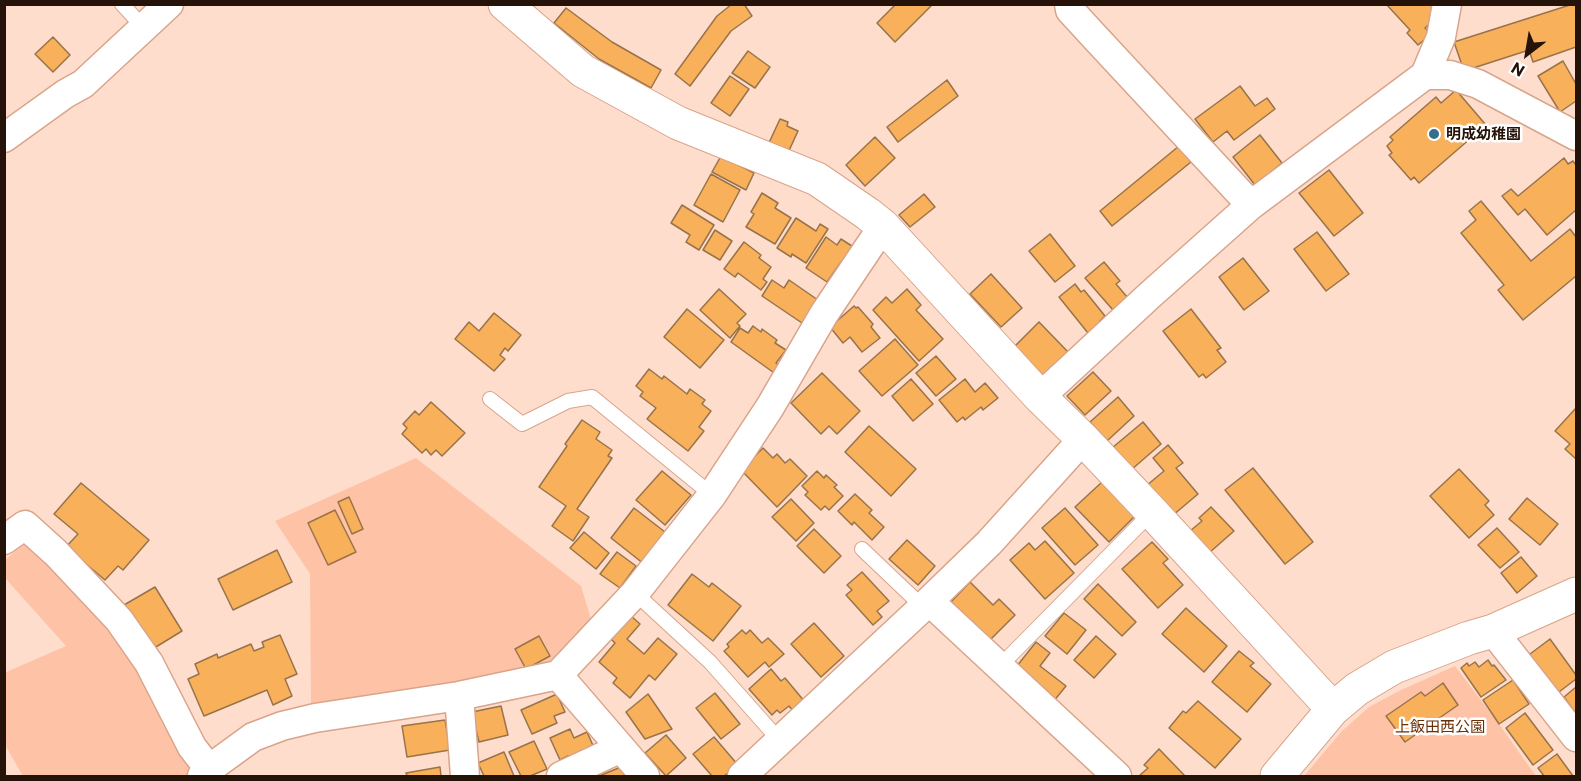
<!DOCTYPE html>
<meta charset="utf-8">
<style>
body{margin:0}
#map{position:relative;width:1581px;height:781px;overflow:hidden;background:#fdc;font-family:Commissioner,sans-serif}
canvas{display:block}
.frame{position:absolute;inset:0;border:6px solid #251208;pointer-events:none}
.north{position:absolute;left:1497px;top:24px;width:60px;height:60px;-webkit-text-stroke:4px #fff;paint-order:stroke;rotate:211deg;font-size:16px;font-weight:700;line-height:24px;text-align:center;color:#251208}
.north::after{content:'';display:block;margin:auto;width:21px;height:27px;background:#251208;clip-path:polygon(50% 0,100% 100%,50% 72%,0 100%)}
</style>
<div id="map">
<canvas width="1581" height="781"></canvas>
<div class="frame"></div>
<div class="north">N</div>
</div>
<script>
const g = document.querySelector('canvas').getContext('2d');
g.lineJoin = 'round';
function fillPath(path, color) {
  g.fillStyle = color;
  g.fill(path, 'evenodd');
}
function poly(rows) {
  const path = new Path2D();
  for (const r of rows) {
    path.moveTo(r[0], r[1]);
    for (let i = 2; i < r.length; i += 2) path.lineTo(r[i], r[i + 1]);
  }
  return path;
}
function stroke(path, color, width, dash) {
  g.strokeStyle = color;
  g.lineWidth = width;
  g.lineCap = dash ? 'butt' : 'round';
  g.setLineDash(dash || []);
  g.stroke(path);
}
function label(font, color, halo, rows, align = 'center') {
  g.font = font + ' Commissioner,"Noto Sans JP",sans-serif';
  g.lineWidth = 5;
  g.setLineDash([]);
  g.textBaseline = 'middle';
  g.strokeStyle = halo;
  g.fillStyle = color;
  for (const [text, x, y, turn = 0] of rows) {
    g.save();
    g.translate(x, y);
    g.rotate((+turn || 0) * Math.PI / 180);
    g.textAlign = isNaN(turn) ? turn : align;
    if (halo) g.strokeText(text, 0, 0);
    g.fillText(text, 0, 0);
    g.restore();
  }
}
fillPath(poly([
 [416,458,581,586,594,629,562,663,311,709,310,574,275,521],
 [31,538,130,649,196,772,193,776,23,776,5,745,4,673,66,646,5,578,5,560],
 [1455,666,1499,724,1536,776,1304,776,1342,731,1369,707,1401,690]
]), '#fec3a6');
const building = poly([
 [732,4,744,4,752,16,731,31,690,86,675,74,717,16,732,4],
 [896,4,933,4,895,42,877,23,896,4],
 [1386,4,1430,4,1436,10,1430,16,1434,20,1425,28,1431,34,1418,45,1407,33,1410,30,1386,4],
 [1573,4,1576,4,1576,47,1533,62,1529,50,1464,71,1454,42,1573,4],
 [566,8,612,42,661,70,651,88,599,59,554,23,566,8],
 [53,37,70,55,53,72,35,54,53,37],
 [748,51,770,67,755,88,732,73,748,51],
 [1563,61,1576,84,1576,101,1560,112,1538,76,1563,61],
 [730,76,749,89,730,116,711,103,730,76],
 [947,80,958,96,898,142,887,127,947,80],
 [1240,86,1255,106,1267,98,1275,109,1234,140,1227,131,1213,142,1195,119,1240,86],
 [1456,90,1486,125,1419,183,1414,177,1411,180,1389,155,1392,153,1387,146,1393,140,1390,137,1436,97,1441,103,1456,90],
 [780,119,788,122,787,126,798,131,787,155,767,147,780,119],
 [1260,135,1282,163,1255,185,1233,157,1260,135],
 [875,137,895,158,865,186,846,165,875,137],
 [1179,146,1191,162,1112,226,1100,211,1179,146],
 [721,156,754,173,746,190,712,172,721,156],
 [1564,158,1568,164,1573,161,1576,165,1576,210,1547,235,1525,209,1518,215,1502,196,1511,189,1518,196,1564,158],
 [1329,170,1363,213,1334,236,1299,193,1329,170],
 [711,174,740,190,723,222,694,205,711,174],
 [762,193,778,203,775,208,791,218,775,244,746,227,754,214,751,212,762,193],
 [924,194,935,207,910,227,899,215,924,194],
 [1481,201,1531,261,1570,229,1576,237,1576,276,1523,320,1498,290,1504,285,1461,233,1476,220,1469,211,1481,201],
 [682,205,714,225,699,250,686,242,690,235,671,223,682,205],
 [796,218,816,231,820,224,828,229,806,263,792,254,791,257,777,248,796,218],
 [715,230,732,241,720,260,703,250,715,230],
 [1317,232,1349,274,1326,291,1294,249,1317,232],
 [1050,234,1075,266,1055,282,1029,251,1050,234],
 [826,237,837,245,841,239,855,248,844,264,841,262,827,282,806,268,826,237],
 [744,242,761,255,759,258,771,267,763,279,767,282,761,290,738,273,735,277,724,269,744,242],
 [1243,258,1269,291,1244,310,1219,277,1243,258],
 [1104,262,1120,281,1116,284,1128,298,1113,310,1085,278,1104,262],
 [991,274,1022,308,1001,327,970,294,991,274],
 [772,280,784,288,789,280,818,300,802,323,762,296,772,280],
 [1075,284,1081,292,1084,290,1105,316,1100,321,1105,327,1092,338,1059,297,1075,284],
 [719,289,746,314,737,323,740,326,730,338,700,310,719,289],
 [907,289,921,305,916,310,943,339,919,361,873,310,886,297,892,303,907,289],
 [854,306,856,308,858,307,873,324,871,327,880,338,862,352,850,337,843,343,830,327,854,306],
 [687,309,724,340,700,368,664,337,687,309],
 [1191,309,1221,348,1217,350,1226,362,1206,378,1203,374,1199,377,1163,331,1191,309],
 [494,313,521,335,508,351,505,348,500,355,505,359,494,371,455,339,469,322,479,331,494,313],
 [1039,322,1070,354,1045,378,1015,346,1039,322],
 [753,326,761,332,762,329,777,340,775,343,786,350,776,363,782,368,777,375,731,342,740,328,748,333,753,326],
 [895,339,918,365,882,396,859,371,895,339],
 [936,356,956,379,936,396,916,373,936,356],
 [649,369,662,379,664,376,687,394,690,389,705,400,702,404,711,411,699,427,704,431,688,451,647,419,656,408,640,396,643,392,636,386,649,369],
 [1093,372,1111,391,1085,415,1067,396,1093,372],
 [822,373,860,411,837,434,829,426,821,434,791,403,822,373],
 [911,379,933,404,913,421,892,396,911,379],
 [965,379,975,392,985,383,998,398,983,410,981,407,965,420,963,417,957,422,939,400,965,379],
 [1118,397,1134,416,1107,441,1090,422,1118,397],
 [431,402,465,433,442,456,436,450,431,455,426,449,422,453,402,434,407,428,403,424,415,411,419,415,431,402],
 [1576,408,1576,459,1565,449,1570,444,1555,431,1576,408],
 [582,420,600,432,596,439,612,450,608,456,612,458,577,509,589,517,573,541,552,526,566,506,539,487,567,446,565,444,582,420],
 [1143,422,1161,444,1131,470,1112,448,1143,422],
 [869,426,916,469,891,496,845,452,869,426],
 [1168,445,1183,463,1176,468,1198,494,1172,516,1146,486,1164,471,1153,458,1168,445],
 [763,448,773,458,777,454,785,463,790,459,807,476,777,507,741,470,763,448],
 [1253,468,1313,542,1285,564,1225,490,1253,468],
 [1459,469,1489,501,1485,505,1494,515,1469,538,1430,496,1459,469],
 [662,471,691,495,665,525,636,500,662,471],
 [817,471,824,478,826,475,837,485,834,487,843,496,829,510,825,506,821,510,805,495,808,492,802,486,817,471],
 [1102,482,1135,516,1109,542,1075,507,1102,482],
 [81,483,149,540,123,570,118,566,105,580,66,547,78,534,54,514,81,483],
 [855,494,872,510,869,513,884,527,872,540,854,522,852,525,838,511,855,494],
 [349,497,363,529,352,534,338,502,349,497],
 [1527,498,1558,524,1540,545,1509,519,1527,498],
 [791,499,814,523,796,541,772,517,791,499],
 [1211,507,1234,531,1209,553,1190,531,1202,521,1199,518,1211,507],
 [634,508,665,532,660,538,663,540,644,564,611,538,634,508],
 [1065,508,1098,545,1075,565,1042,528,1065,508],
 [335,510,356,552,328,565,308,523,335,510],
 [1497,528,1519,552,1500,568,1478,545,1497,528],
 [814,529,841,556,824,573,797,546,814,529],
 [584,532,609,553,596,569,570,548,584,532],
 [907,540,935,566,918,585,889,559,907,540],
 [1045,541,1074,573,1045,599,1010,560,1029,543,1035,550,1045,541],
 [1152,542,1168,559,1163,563,1183,585,1158,608,1122,569,1152,542],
 [277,550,292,582,233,610,218,579,277,550],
 [617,552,636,566,620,588,600,574,617,552],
 [1521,557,1537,576,1517,593,1501,573,1521,557],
 [862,572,889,601,877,611,882,617,873,625,846,595,852,590,847,585,862,572],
 [692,574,709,587,712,583,741,606,713,641,668,605,692,574],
 [970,582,993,605,999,599,1015,615,989,641,950,603,970,582],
 [1098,584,1136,622,1122,636,1084,599,1098,584],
 [155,587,182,631,151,650,124,605,155,587],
 [1186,608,1227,646,1204,672,1162,634,1186,608],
 [1064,613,1086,630,1067,654,1045,636,1064,613],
 [631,616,640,624,627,639,644,654,658,638,677,654,655,680,649,675,630,698,613,683,617,678,599,662,615,643,611,639,631,616],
 [814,623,844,656,821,677,791,644,814,623],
 [742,630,746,634,750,630,762,643,768,638,784,654,769,667,765,662,748,677,724,651,729,647,727,644,742,630],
 [280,635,297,674,285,679,292,696,273,705,267,690,204,716,188,679,199,674,195,664,217,654,218,658,251,644,254,651,264,647,262,642,280,635],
 [539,636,550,656,526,669,515,649,539,636],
 [1096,636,1116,654,1094,678,1074,660,1096,636],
 [1550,639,1576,675,1576,679,1555,695,1526,657,1550,639],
 [1036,642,1050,653,1040,666,1066,686,1053,702,1013,671,1036,642],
 [1239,651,1254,663,1250,666,1271,684,1247,712,1212,682,1239,651],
 [1488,660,1492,666,1494,665,1506,680,1481,697,1461,668,1467,663,1469,666,1475,662,1479,667,1488,660],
 [771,669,781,681,785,678,805,702,794,712,789,706,780,713,777,710,772,715,749,689,771,669],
 [1513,680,1529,704,1499,724,1483,700,1513,680],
 [1443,683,1458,705,1405,742,1386,716,1421,692,1425,696,1443,683],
 [1576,687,1576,714,1564,697,1576,687],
 [715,693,740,724,721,739,696,708,715,693],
 [557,694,565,712,554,716,557,723,532,734,521,710,557,694],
 [648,694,672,729,645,739,626,712,648,694],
 [1198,701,1241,739,1215,768,1169,728,1183,711,1186,713,1198,701],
 [501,706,508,735,479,742,472,712,501,706],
 [1525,713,1553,750,1533,765,1506,728,1525,713],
 [445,720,450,750,407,757,402,726,445,720],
 [570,729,574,738,587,732,595,750,571,761,568,756,560,760,550,738,570,729],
 [666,735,686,758,666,776,645,753,666,735],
 [714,737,738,765,724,776,712,776,693,754,714,737],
 [534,741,547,769,530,776,521,776,509,752,534,741],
 [1159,749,1185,776,1139,776,1148,768,1144,765,1159,749],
 [504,752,514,776,484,776,478,763,504,752],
 [1557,754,1573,776,1544,776,1538,768,1557,754],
 [440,767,441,776,407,776,406,773,440,767],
 [621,767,625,776,599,776,621,767]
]);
fillPath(building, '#f9b05a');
stroke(building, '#98734a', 1.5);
const service = poly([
 [122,4,143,27],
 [490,399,522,424,568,401,592,397,712,495],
 [862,549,923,607],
 [635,593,710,662,780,741],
 [999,667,1152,512]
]);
const minor = poly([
 [1069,4,1070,10,1092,34,1251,205],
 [1425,75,1450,75,1478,84,1576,136],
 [4,138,65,94,83,84,169,4],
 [1040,397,1150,295,1251,205,1425,75,1441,37,1447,4],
 [4,540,25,525,56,553,119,620,149,663,192,747,209,769],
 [929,601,1117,776],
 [1493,631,1576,737],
 [558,675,645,776],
 [459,696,465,776],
 [202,776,209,769,253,737,282,726,315,718,459,696,558,675,635,593,712,495,770,407,824,314,883,226],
 [561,776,621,748],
 [742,776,923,607,989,543,1083,439]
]);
const tertiary = poly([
 [505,4,583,71,678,123,817,179,868,214,883,226,1040,397,1083,439,1152,512,1333,709],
 [1277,776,1333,709,1357,689,1394,667,1469,638,1493,631,1576,594]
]);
stroke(service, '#d9a48a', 16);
stroke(minor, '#d9a48a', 31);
stroke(tertiary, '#d9a48a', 35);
stroke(service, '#fff', 14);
stroke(minor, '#fff', 28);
stroke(tertiary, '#fff', 33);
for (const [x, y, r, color] of [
 [1434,134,6,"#346f87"]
]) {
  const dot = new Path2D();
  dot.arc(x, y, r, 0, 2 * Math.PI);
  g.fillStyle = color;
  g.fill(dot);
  stroke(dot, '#fff', 2);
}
label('bold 15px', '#251208', '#fff', [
 ["明成幼稚園",1446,134]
], 'left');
label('15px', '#6b2f07', '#fff', [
 ["上飯田西公園",1440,727]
]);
</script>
